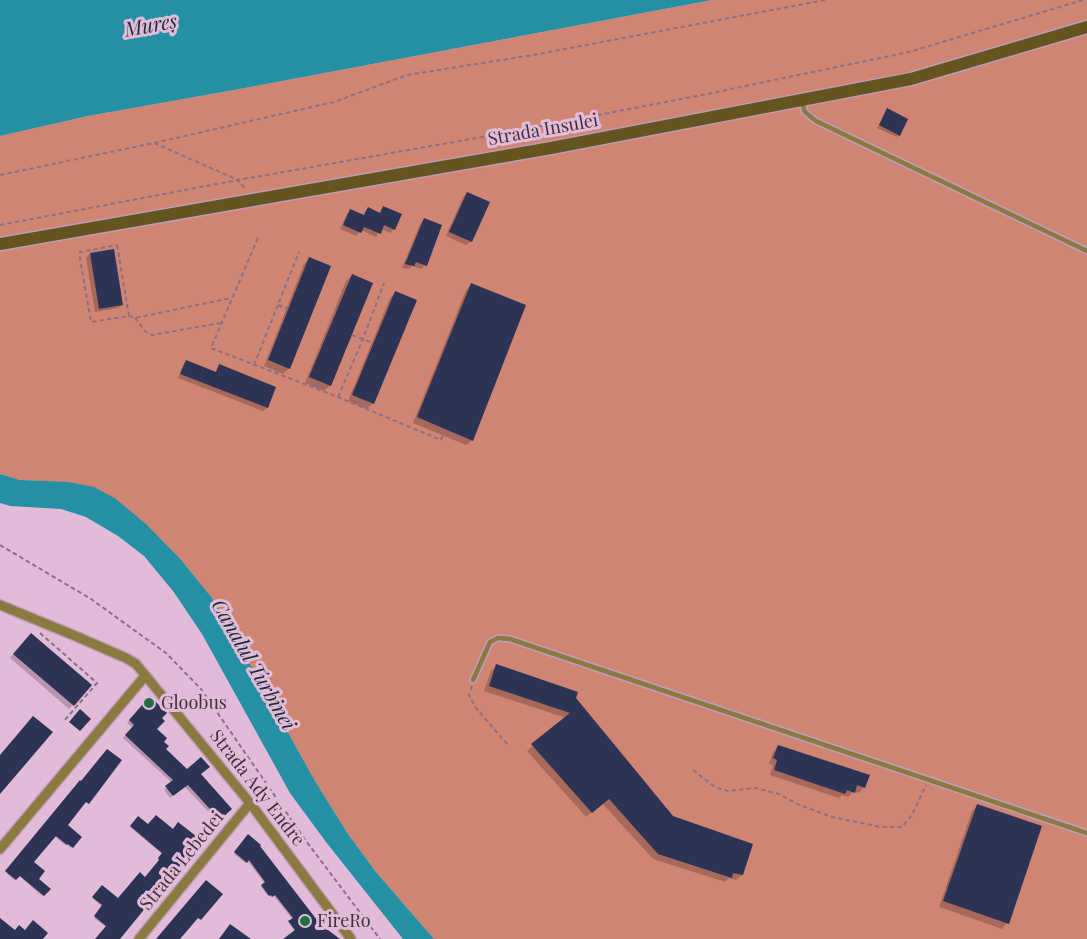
<!DOCTYPE html>
<meta charset="utf-8">
<style>
body{margin:0}
canvas{display:block;background:#e2bbd9}
</style>
<canvas width="1087" height="939"></canvas>
<script>
const g = document.querySelector('canvas').getContext('2d');
g.lineJoin = 'round';
function fillPath(path, color) {
  g.fillStyle = color;
  g.fill(path, 'evenodd');
}
function poly(rows) {
  const path = new Path2D();
  for (const r of rows) {
    path.moveTo(r[0], r[1]);
    for (let i = 2; i < r.length; i += 2) path.lineTo(r[i], r[i + 1]);
  }
  return path;
}
function stroke(path, color, width, dash) {
  g.strokeStyle = color;
  g.lineWidth = width;
  g.lineCap = dash ? 'butt' : 'round';
  g.setLineDash(dash || []);
  g.stroke(path);
}
function label(font, color, halo, rows, align = 'center') {
  g.font = font + ' "Playfair Display",serif';
  g.lineWidth = 6;
  g.setLineDash([]);
  g.textBaseline = 'middle';
  g.strokeStyle = halo;
  g.fillStyle = color;
  for (const [text, x, y, turn = 0] of rows) {
    g.save();
    g.translate(x, y);
    g.rotate((+turn || 0) * Math.PI / 180);
    g.textAlign = isNaN(turn) ? turn : align;
    if (halo) g.strokeText(text, 0, 0);
    g.fillText(text, 0, 0);
    g.restore();
  }
}
fillPath(poly([
 [712,0,1087,0,1087,939,434,939,376,872,348,834,315,781,216,603,183,562,40,481,20,480,0,474,0,136,88,116,245,88]
]), '#d08472');
fillPath(poly([
 [0,0,712,0,245,88,88,116,0,136],
 [0,474,20,480,68,482,94,487,116,499,147,525,183,562,216,603,315,781,348,834,376,872,434,939,403,939,326,842,290,793,202,634,173,591,144,556,118,536,86,517,61,509,10,506,0,503]
]), '#2390a4');
fillPath(poly([
 [887,110,899,135,897,137,877,128],
 [467,193,488,202,470,242,466,245,446,236,463,197],
 [384,208,394,229,390,233,381,229,376,237,361,230,356,236,340,229,347,214,351,211,363,216,368,209,379,214],
 [424,220,440,226,425,265,421,269,412,266,409,269,402,268,420,224],
 [90,254,122,305,118,308,95,312,86,258],
 [310,259,289,368,283,374,264,366,304,264],
 [352,276,371,284,330,385,324,391,305,383,346,281],
 [471,285,472,440,466,445,413,423,466,290],
 [395,293,373,403,367,409,348,401,390,298],
 [186,362,215,373,220,366,274,387,267,408,263,411,178,378,183,365],
 [27,638,73,705,69,709,10,658],
 [497,666,574,698,672,817,742,875,736,880,729,878,725,882,653,859,602,803,586,817,527,751,566,718,484,691,491,671],
 [150,698,154,729,162,742,164,749,187,771,199,775,230,809,217,821,184,786,170,798,164,790,172,783,123,738,133,728,127,723],
 [778,746,864,787,859,793,854,791,848,797,842,795,839,798,770,775,773,765,769,764,773,752],
 [120,760,88,803,84,802,65,825,80,837,71,848,66,844,65,845,54,836,32,862,37,879,49,889,42,896,18,875,14,880,5,872,80,783],
 [978,805,1007,923,1002,929,939,907,972,811],
 [156,817,173,831,178,824,199,840,118,939,96,939,106,927,94,918,103,907,93,899,102,887,118,900,140,874,145,879,160,861,158,860,162,854,130,827,138,818,148,826],
 [248,836,331,939,287,939,295,932,289,923,293,920,273,895,271,897,269,894,268,896,261,887,265,884,247,860,245,863,234,854]
]), '#0003');
fillPath(poly([
 [887,108,908,119,900,136,879,125],
 [467,192,490,202,472,242,449,232],
 [383,206,402,214,395,230,384,225,381,234,364,227,361,233,343,225,350,209,364,215,368,207,380,213],
 [424,218,442,225,427,266,416,262,414,266,405,264],
 [114,249,123,305,99,309,90,253],
 [309,257,331,266,290,369,268,360],
 [352,274,373,283,331,386,309,377],
 [471,283,526,305,473,441,417,417],
 [395,291,417,300,374,404,352,395],
 [186,360,216,372,219,364,276,387,268,408,180,374],
 [31,633,92,685,74,706,13,654],
 [496,664,578,692,576,698,673,816,753,844,743,875,733,873,732,878,658,854,609,799,592,813,531,744,570,713,489,686],
 [150,696,167,713,162,718,165,721,157,729,167,738,164,742,169,746,166,749,187,769,201,757,210,767,201,774,232,809,220,820,188,785,173,796,165,786,173,780,125,735,134,725,129,720],
 [80,709,91,719,80,731,69,722],
 [33,716,53,732,0,794,0,755],
 [778,745,870,775,865,788,857,785,855,793,847,790,845,794,774,770,777,760,773,758],
 [107,749,122,760,89,804,86,802,68,825,82,837,73,848,68,844,67,845,56,836,34,862,45,871,39,879,51,889,44,896,20,876,16,880,5,871,80,780,81,781],
 [977,804,1042,826,1009,924,943,901],
 [156,815,173,829,178,822,201,840,120,939,95,939,106,926,94,916,102,905,92,897,102,885,118,898,140,872,145,877,159,860,158,858,162,853,130,826,138,816,148,824],
 [248,834,261,845,260,846,320,924,340,939,283,939,295,930,288,921,293,918,275,895,272,897,271,895,269,896,261,885,265,882,249,860,247,863,234,852],
 [206,880,223,894,201,920,198,918,180,939,156,939],
 [0,918,15,930,19,925,25,930,33,920,48,933,43,939,0,939],
 [230,924,251,939,219,939]
]), '#2c3354');
const lane = poly([
 [801,100,805,112,816,121,1087,251],
 [473,680,490,642,498,638,510,639,1087,833]
]);
const street = poly([
 [0,605,73,635,126,658,136,664,250,803,351,939],
 [0,849,145,676],
 [139,939,250,803]
]);
const secondary = poly([
 [0,244,551,148,911,79,1087,27]
]);
stroke(lane, '#be9cb6', 8);
stroke(street, '#be9cb6', 12);
stroke(secondary, '#be9cb6', 15);
stroke(poly([
 [154,143,238,180,246,190],
 [0,175,154,143,334,102,407,75,533,55,825,0],
 [0,225,238,180,505,133,707,94,909,52,1083,0],
 [258,238,211,348,338,397,441,440,445,429],
 [117,245,129,316,91,322,80,259,80,252,117,245],
 [278,305,288,309],
 [129,316,135,318,231,298],
 [135,318,145,331,152,335,220,323],
 [352,335,373,343],
 [254,365,299,252],
 [276,373,279,365],
 [317,389,320,382],
 [338,397,363,339,384,283],
 [0,545,91,599,166,653,201,689,306,841,380,939],
 [40,633,97,683,64,721],
 [472,686,469,695,476,708,508,745],
 [693,770,715,787,728,791,755,788,779,794,797,804,832,817,881,827,902,827,912,815,926,785]
]), '#8b7084', 2, [4.5, 3]);
stroke(lane, '#8b7a3f', 4.5);
stroke(street, '#8b7a3f', 9);
stroke(secondary, '#645520', 12);
for (const [x, y, r, color] of [
 [149,703,6,"#1f7142"],
 [305,921,6,"#1f7142"]
]) {
  const dot = new Path2D();
  dot.arc(x, y, r, 0, 2 * Math.PI);
  g.fillStyle = color;
  g.fill(dot);
  stroke(dot, '#e2bbd9', 2);
}
label('18px', '#40303c', '#e2bbd9', [
 ["Strada Insulei",543,130,-10],
 ["Strada Ady Endre",257,788,52],
 ["Strada Lebedei",182,861,-51]
]);
label('18px', '#40303c', '#e2bbd9', [
 ["Gloobus",161,703],
 ["FireRo",317,921]
], 'left');
label('italic 20px', '#172e33', '#e2bbd9', [
 ["Mureș",151,26,-10],
 ["Canalul Turbinei",253,665,60]
]);
</script>
